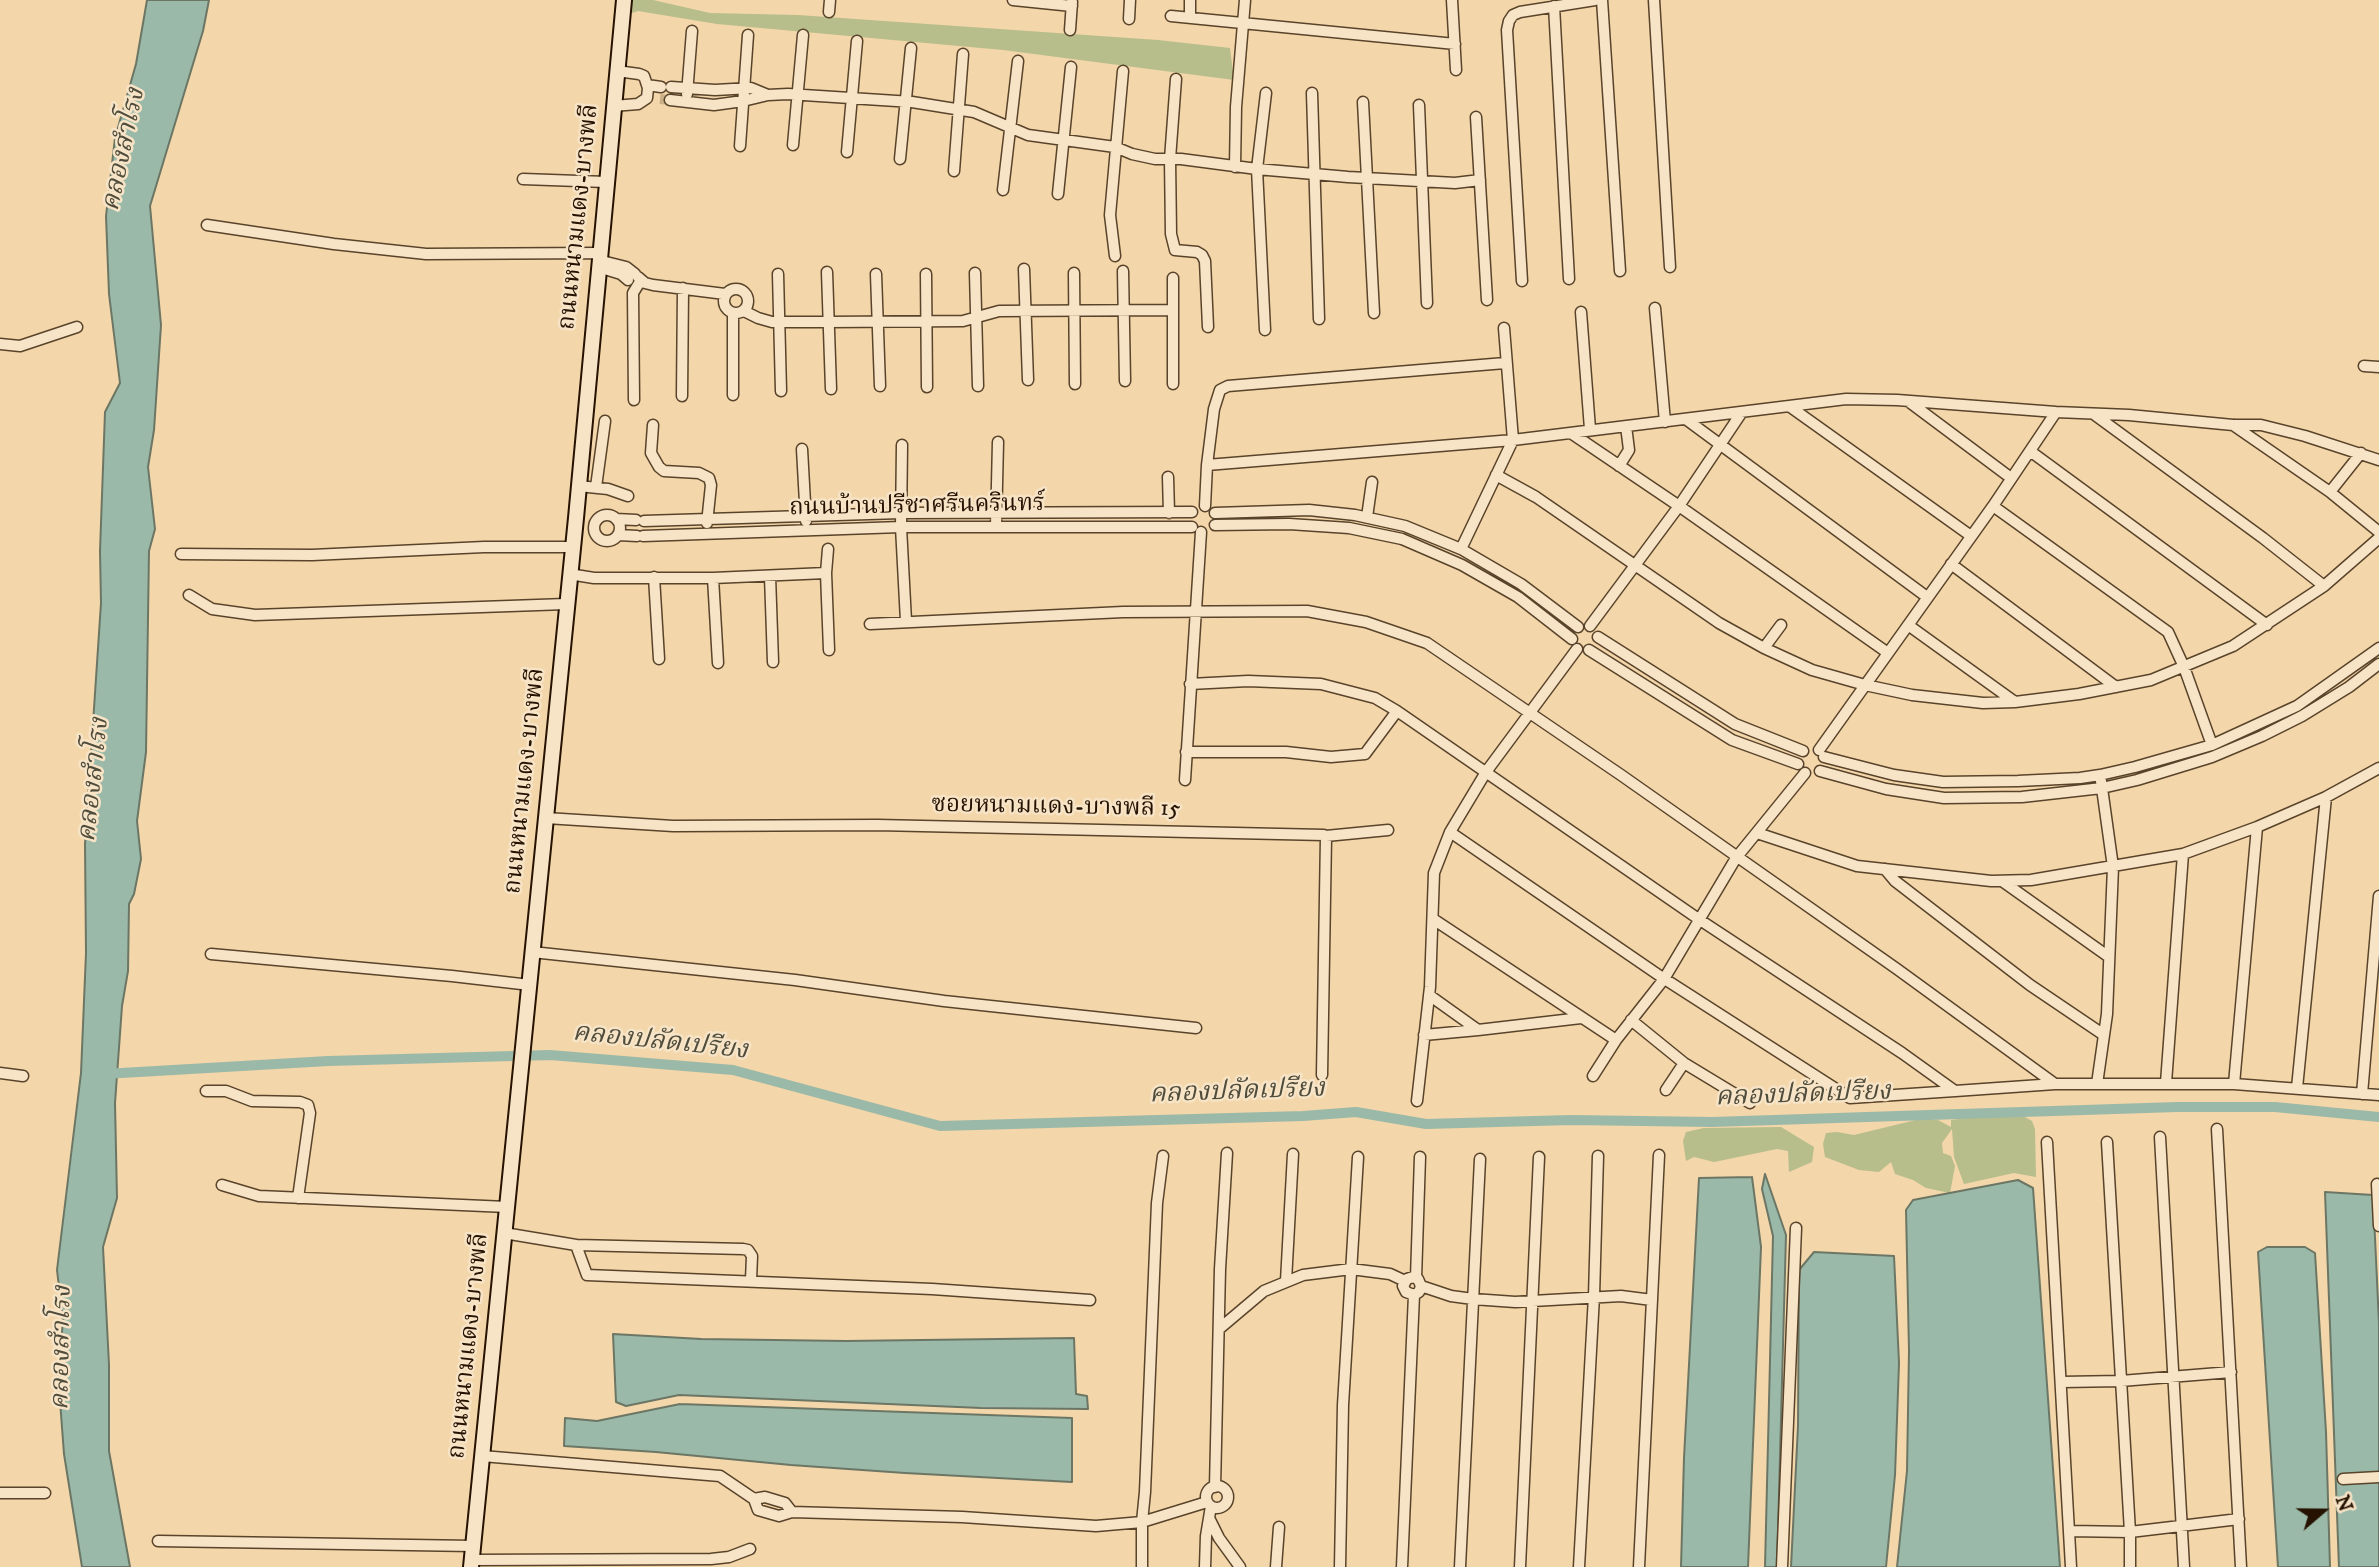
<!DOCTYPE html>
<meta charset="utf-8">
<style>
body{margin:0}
#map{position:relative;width:2379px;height:1567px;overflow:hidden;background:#f3d6a9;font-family:"IM FELL DW Pica",serif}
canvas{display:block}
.north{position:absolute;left:2288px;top:1476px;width:70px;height:70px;-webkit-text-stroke:5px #f7e4c7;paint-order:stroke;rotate:70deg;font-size:19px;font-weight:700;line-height:28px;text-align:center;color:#261200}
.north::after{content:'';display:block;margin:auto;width:24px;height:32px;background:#261200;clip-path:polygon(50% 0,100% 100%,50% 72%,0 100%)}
</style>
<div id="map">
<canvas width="2379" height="1567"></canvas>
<div class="north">N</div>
</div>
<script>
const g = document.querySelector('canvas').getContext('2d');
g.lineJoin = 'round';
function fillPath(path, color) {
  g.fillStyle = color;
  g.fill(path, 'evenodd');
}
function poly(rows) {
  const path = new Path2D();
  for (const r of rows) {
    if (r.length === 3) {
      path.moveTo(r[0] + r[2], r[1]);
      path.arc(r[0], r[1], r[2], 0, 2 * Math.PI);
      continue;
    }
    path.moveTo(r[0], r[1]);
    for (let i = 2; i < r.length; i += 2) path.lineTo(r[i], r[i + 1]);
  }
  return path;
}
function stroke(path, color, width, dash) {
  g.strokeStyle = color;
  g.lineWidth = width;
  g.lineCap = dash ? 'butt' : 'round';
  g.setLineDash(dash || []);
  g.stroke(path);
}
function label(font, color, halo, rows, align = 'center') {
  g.font = font + ' "IM FELL DW Pica","Noto Serif Thai",serif';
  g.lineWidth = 5;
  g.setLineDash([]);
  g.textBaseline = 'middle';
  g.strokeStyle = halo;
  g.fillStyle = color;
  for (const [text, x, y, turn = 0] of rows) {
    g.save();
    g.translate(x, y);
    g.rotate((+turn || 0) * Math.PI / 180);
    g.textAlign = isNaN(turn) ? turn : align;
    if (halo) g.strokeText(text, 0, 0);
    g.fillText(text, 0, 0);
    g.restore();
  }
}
fillPath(poly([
 [632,0,653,0,710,13,798,15,1158,40,1230,48,1234,80,1003,50,717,24,638,11,632,13],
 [1998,1114,2023,1116,2032,1121,2035,1129,2036,1177,2014,1173,1964,1184,1954,1157,1952,1129,1942,1143,1943,1153,1951,1156,1955,1166,1950,1193,1926,1188,1913,1180,1895,1174,1891,1162,1879,1172,1859,1170,1825,1157,1823,1144,1826,1133,1837,1132,1854,1135,1920,1119,1938,1120,1951,1127,1951,1120],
 [1781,1127,1814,1147,1812,1162,1789,1172,1788,1151,1777,1149,1714,1162,1694,1157,1686,1161,1683,1141,1686,1132,1704,1128]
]), '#b7be8b');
const water = poly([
 [147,0,209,0,203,31,150,206,161,325,154,430,148,467,155,529,149,551,146,752,137,821,141,859,134,894,129,904,128,971,122,1006,115,1103,117,1198,103,1247,109,1365,109,1451,130,1567,82,1567,64,1454,58,1374,63,1321,57,1270,81,1073,86,953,85,844,101,603,100,551,105,412,120,383,109,294,106,216,115,138,136,64,147,0],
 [1765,1174,1786,1235,1777,1567,1765,1567,1773,1236,1762,1189,1765,1174],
 [1752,1177,1761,1247,1748,1567,1681,1567,1684,1458,1699,1178,1752,1177],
 [2018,1180,2033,1188,2060,1567,1897,1567,1907,1471,1909,1351,1906,1210,1913,1200,2018,1180],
 [2325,1192,2373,1195,2379,1323,2379,1567,2339,1567,2325,1192],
 [2267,1247,2305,1247,2315,1253,2326,1432,2330,1567,2278,1567,2258,1252,2267,1247],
 [1814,1252,1894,1256,1899,1363,1895,1475,1886,1567,1791,1567,1798,1426,1799,1270,1814,1252],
 [613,1334,701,1339,846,1341,1074,1338,1076,1394,1087,1396,1088,1409,981,1408,679,1395,626,1406,616,1402,613,1334],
 [680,1404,1072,1418,1072,1482,905,1473,791,1465,656,1452,564,1446,565,1418,597,1421,680,1404]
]);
fillPath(water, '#9bb9a8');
stroke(water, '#6c7665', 2);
stroke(poly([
 [104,1074,328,1061,550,1055,733,1070,940,1126,1303,1116,1356,1112,1426,1124,1571,1120,1712,1122,2177,1107,2275,1107,2379,1117]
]), '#9bb9a8', 10);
stroke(poly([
 [660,99,670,100]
]), '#caaf87', 10, [10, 5]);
const minor = poly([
 [1013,0,1072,6],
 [1190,0,1190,18],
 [1452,0,1456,70],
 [1602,0,1620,271],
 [1654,0,1670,267],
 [1554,6,1569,279],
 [829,12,830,0],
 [1171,16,1455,44],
 [1129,19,1130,0],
 [1070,30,1072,2],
 [1176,79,1170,159,1171,234,1175,250,1197,252,1202,255,1205,261,1208,327],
 [647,85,661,87],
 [671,87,715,90,751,88,768,95],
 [1312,93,1319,319],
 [687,94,692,31],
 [670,100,714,105,743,101,768,95,788,94,912,102,974,112,1028,135,1115,147,1132,154,1155,159,1181,159,1257,169,1348,177,1455,183,1480,180],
 [1363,102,1374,313],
 [1419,105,1427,303],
 [613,106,638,104,647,98,648,88,644,76,639,74,617,71],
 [1476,117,1487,300],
 [793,145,803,35],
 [740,146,748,35],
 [847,152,857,41],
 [900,159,911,48],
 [1235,167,1236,107,1245,0],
 [954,171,963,54],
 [523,179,606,182],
 [1003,190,1018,61],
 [1058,194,1071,67],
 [207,225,334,244,426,254,599,253],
 [1115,256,1110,215,1123,71],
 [598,260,626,267,635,274],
 [598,267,621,274,628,280],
 [1024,269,1028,380],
 [1123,271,1125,381],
 [827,272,831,389],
 [975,273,978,386],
 [1074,273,1075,384],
 [778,274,781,391],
 [876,274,880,386],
 [926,274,927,387],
 [638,277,645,283,653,285,725,294],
 [1522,281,1507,30,1509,21,1513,15,1520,12,1595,0],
 [736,301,12],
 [1655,308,1665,422],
 [744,311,758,318,772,322,829,322,963,321,999,311,1173,310],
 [1581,312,1590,429],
 [1265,330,1257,169,1266,93],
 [0,344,20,346,77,327],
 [2364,366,2379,367],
 [1173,384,1173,278],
 [733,395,733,314],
 [682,396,683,288],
 [634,400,633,293,641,280],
 [1908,401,2011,478],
 [1789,406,1971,536],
 [2095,415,2263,538,2324,586],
 [1687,420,1927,597],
 [653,425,651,453,659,467,664,471,699,473,709,478,711,485,707,523],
 [2234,425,2261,425,2305,436,2379,460],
 [1571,433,1679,506,1888,653],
 [902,445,901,527,906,621],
 [802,449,806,521],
 [2030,451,2267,625],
 [1207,465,1214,409,1220,390,1228,386,1505,363],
 [1619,466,1629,450,1626,426],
 [1496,475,1536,497,1719,623,1764,648,1812,670,1865,685,1912,695,1983,703,2015,702,2079,694,2151,680,2233,646,2324,586,2379,538],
 [1168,477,1169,513],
 [578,486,608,489,628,496],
 [596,487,605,421],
 [2330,492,2361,453],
 [1205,506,1207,465,1513,440,1846,399,1897,400,2056,412,2129,415,2233,425,2330,492,2379,532],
 [1993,506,2168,632,2184,667,2212,745],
 [1215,513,1309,510,1355,515,1405,526,1461,549,1521,584,1578,627],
 [607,528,13],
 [1367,517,1372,482],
 [616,519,636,520],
 [644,521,901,513,1192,512],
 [1215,525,1289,524,1349,528,1402,539,1462,565,1518,597,1572,639],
 [996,526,998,442],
 [618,535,637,536],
 [643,536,901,527,1192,527],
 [828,549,826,573,829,650],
 [1461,549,1513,440,1504,328],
 [181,554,312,555,484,547,572,547],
 [1951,564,2116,687],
 [569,574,594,578,713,578,826,573],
 [770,576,773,662],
 [654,577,659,659],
 [713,578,718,663],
 [189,595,212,609,255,615,566,604],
 [870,624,1123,612,1307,611,1366,622,1427,643,1621,775,1897,969,2055,1084,2234,1084,2379,1095],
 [1908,625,2015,702],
 [1590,626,1679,506,1742,412],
 [1598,637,1735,724,1803,751],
 [1764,648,1781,625],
 [1589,650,1732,740,1798,764],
 [1190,684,1248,681,1321,684,1375,698,1397,711,1700,920,1902,1053,1955,1091,2055,1084],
 [1819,750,1993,506,2056,412],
 [1186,752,1286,752,1331,757,1365,754,1397,711],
 [1824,757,1894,775,1943,782,2018,781,2080,778,2100,775,2135,767,2212,745,2297,706,2379,648],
 [1820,771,1886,789,1944,798,2022,797,2102,788,2137,780,2212,757,2262,736,2302,716,2349,687,2379,664],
 [1185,780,1201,532],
 [546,818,673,826,877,825,1324,835,1326,837,1322,1075],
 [1450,832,1486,772,1577,649],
 [1757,833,1857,866,1991,881,2031,880,2183,854,2257,827,2326,797,2379,768],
 [1326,836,1388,830],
 [1885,869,1895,881,2030,985,2104,1035],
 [2002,881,2109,957],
 [1433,919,1616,1040,1593,1076],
 [532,952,795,980,944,1001,1196,1028],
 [211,954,452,976,530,985],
 [1429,995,1478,1030,1581,1018],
 [1631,1020,1684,1063,1750,1103],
 [1424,1035,1478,1030],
 [1616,1040,1664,979,1736,858,1805,773],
 [0,1073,23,1076],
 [2166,1083,2183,854],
 [2097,1084,2107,1014,2113,867,2101,781],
 [2234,1084,2257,827],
 [2297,1088,2326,797],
 [1666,1090,1684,1063],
 [206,1091,226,1091,252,1101,300,1102,308,1105,310,1113,298,1198],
 [2362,1094,2379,896],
 [1417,1101,1430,987,1434,873,1450,832,1660,976,1850,1098,1955,1091],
 [2217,1129,2241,1567],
 [2160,1137,2184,1567],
 [2047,1142,2071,1567],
 [2107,1142,2130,1532,2130,1567],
 [2377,1184,2379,1226],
 [222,1185,259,1196,507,1207],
 [504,1233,576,1245,587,1275,932,1289,1090,1300],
 [576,1245,743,1249,748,1250,752,1256,751,1280],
 [1416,1278,1420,1157],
 [1286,1281,1293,1154],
 [1421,1286,1419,1292,1414,1295,1406,1292,1403,1286,1407,1279,1413,1277,1418,1279,1421,1286,1451,1296,1473,1299,1515,1302,1621,1296,1652,1300],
 [1219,1329,1264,1291,1303,1275,1351,1269,1390,1274,1405,1281],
 [2062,1382,2121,1381,2231,1372],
 [482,1456,720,1476,754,1499,758,1510,779,1516,792,1512,962,1517,1096,1526,1142,1522,1207,1502],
 [2343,1479,2379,1477],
 [1217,1497,11],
 [1215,1487,1220,1269,1227,1153],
 [0,1493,45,1493],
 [754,1499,765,1497,785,1503,792,1512],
 [1209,1518,1219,1538,1240,1567],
 [2070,1531,2130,1532,2239,1519],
 [158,1541,473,1546],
 [471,1560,711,1559,729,1557,750,1549],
 [1142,1567,1142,1522,1145,1492,1157,1203,1163,1156],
 [1205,1567,1206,1536,1211,1506],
 [1276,1567,1279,1527],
 [1340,1567,1343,1405,1358,1157],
 [1402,1567,1414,1295],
 [1460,1567,1480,1159],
 [1520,1567,1539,1157],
 [1579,1567,1594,1296,1598,1156],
 [1639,1567,1659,1155],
 [1782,1567,1796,1228]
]);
const secondary = poly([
 [471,1567,576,518,624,0]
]);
stroke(minor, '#59432a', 13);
stroke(secondary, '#261200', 18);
stroke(minor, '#f7e4c7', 10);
stroke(secondary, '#f7e4c7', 14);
label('24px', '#261200', '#f7e4c7', [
 ["ถนนหนามแดง-บางพลี",580,217,-84],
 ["ถนนบ้านปรีชาศรีนครินทร์",917,507,-1],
 ["ถนนหนามแดง-บางพลี",526,781,-84],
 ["ซอยหนามแดง-บางพลี 15",1056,808,1],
 ["ถนนหนามแดง-บางพลี",470,1346,-84]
]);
label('italic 26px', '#4f4c3b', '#f7e4c7', [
 ["คลองสำโรง",125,150,-78],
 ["คลองสำโรง",95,780,-84],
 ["คลองปลัดเปรียง",660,1043,6],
 ["คลองปลัดเปรียง",1237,1093,-2],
 ["คลองปลัดเปรียง",1803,1096,-2],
 ["คลองสำโรง",63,1348,-89]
]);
</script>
